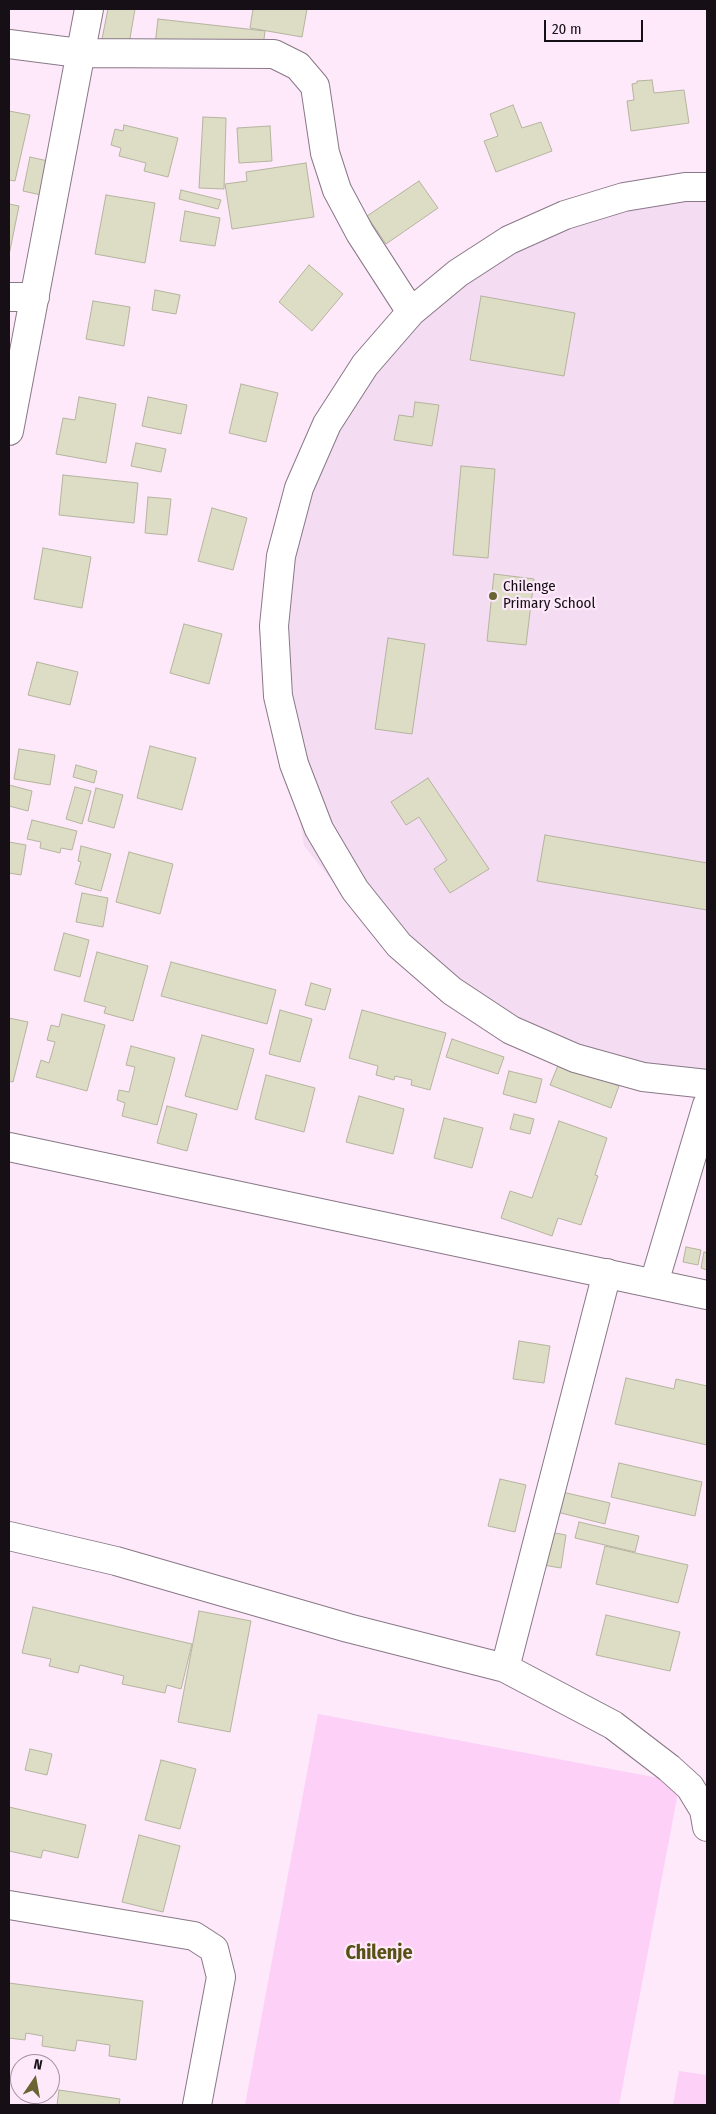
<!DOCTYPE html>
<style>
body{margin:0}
#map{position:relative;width:716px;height:2114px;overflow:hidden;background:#fde9fa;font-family:"Fira Sans Condensed",sans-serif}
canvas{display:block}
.frame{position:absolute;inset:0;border:10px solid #160f15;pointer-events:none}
.north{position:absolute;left:10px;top:2054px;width:50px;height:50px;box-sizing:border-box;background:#fde9fa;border:1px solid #a1929e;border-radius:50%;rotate:12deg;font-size:14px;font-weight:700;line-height:20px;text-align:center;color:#160f15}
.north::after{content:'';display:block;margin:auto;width:18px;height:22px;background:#696431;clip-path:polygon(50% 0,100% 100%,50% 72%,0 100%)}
.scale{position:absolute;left:544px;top:20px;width:99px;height:22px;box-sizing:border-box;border:2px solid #160f15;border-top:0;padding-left:6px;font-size:15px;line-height:18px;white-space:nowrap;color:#160f15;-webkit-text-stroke:4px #fde9fa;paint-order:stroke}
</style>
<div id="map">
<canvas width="716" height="2114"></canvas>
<div class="frame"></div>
<div class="north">N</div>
<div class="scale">20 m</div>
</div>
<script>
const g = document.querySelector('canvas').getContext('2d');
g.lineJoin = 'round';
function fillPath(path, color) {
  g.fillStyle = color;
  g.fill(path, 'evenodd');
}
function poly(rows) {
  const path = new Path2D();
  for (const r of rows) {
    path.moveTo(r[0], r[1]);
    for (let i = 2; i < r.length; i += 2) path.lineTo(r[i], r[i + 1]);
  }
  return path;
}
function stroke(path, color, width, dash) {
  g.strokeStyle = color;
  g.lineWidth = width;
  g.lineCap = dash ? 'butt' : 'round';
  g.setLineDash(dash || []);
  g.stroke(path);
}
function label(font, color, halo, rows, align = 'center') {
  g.font = font + ' "Fira Sans Condensed",sans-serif';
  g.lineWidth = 4.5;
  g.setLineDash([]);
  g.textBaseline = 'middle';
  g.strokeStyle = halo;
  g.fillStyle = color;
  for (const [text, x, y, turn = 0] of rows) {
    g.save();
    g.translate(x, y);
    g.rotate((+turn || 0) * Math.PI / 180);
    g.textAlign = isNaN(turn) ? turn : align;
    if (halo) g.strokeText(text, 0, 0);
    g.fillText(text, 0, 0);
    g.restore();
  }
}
fillPath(poly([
 [707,179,707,1082,541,1050,404,969,304,846,274,662,283,531,326,405,504,233]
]), '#f4dcf2');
fillPath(poly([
 [318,1714,680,1782,619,2105,245,2105],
 [679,2071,707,2075,707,2105,673,2105]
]), '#fdd0f7');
const building = poly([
 [108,9,135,9,129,44,102,39,108,9],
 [253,9,307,9,302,37,250,28,253,9],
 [158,19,265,31,262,56,155,45,158,19],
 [652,80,654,93,684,90,689,123,631,131,627,101,634,100,632,84,637,83,637,81,652,80],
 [513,105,522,128,541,122,552,151,496,172,484,141,498,136,490,114,513,105],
 [9,111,30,115,15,181,9,180,9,111],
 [203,117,226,118,224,189,199,188,203,117],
 [124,125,178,138,168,177,144,171,146,163,119,156,121,148,111,145,115,129,123,131,124,125],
 [270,126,272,161,239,163,237,128,270,126],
 [30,157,48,161,41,195,23,191,30,157],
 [306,163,314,217,232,229,225,184,247,181,246,172,306,163],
 [419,181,438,208,386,244,367,216,419,181],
 [181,190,221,200,218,209,179,199,181,190],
 [106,195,155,203,145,263,95,254,106,195],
 [9,204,19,206,9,255,9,204],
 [185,211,220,218,215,246,180,241,185,211],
 [309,265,343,294,312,331,279,302,309,265],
 [155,290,180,295,176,314,152,310,155,290],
 [481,296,575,313,564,376,470,360,481,296],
 [93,301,130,307,124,346,86,339,93,301],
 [241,384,278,393,266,442,229,433,241,384],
 [79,397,116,404,106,463,56,454,63,418,75,420,79,397],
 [148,397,187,405,181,434,142,426,148,397],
 [415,402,439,405,432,446,394,440,399,415,413,417,415,402],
 [136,443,166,449,161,472,131,466,136,443],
 [461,466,495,469,488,558,453,555,461,466],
 [63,475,138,483,134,523,59,515,63,475],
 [148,497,171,499,167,535,145,533,148,497],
 [212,508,247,518,233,570,198,561,212,508],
 [43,548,91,557,82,608,34,599,43,548],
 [494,574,534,579,526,645,487,641,494,574],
 [184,624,222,634,209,684,170,673,184,624],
 [388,638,425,644,412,734,375,729,388,638],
 [37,662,78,672,70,705,28,695,37,662],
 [150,746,196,758,182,810,137,798,150,746],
 [19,749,55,755,50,785,14,779,19,749],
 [76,765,97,771,94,783,73,777,76,765],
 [428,778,489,869,450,893,434,869,447,860,419,817,406,825,391,802,428,778],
 [9,785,32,791,28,811,9,806,9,785],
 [75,787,91,791,82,824,66,819,75,787],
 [96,788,123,795,114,828,88,821,96,788],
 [32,820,77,831,72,850,61,848,60,853,40,848,41,842,27,839,32,820],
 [545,835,707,863,707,910,537,881,545,835],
 [9,842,26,845,21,875,9,873,9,842],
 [81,846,111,854,101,891,75,884,81,862,78,861,81,846],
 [129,852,173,864,160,914,116,902,129,852],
 [82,893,108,898,103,927,76,922,82,893],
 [64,933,89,940,80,977,54,970,64,933],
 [97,952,148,966,133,1021,104,1013,106,1007,84,1001,97,952],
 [171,962,276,990,267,1024,161,996,171,962],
 [311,983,331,989,325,1010,305,1005,311,983],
 [280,1010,312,1019,300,1062,269,1054,280,1010],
 [362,1010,446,1033,430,1090,411,1085,412,1080,395,1076,394,1080,376,1075,378,1066,349,1058,362,1010],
 [62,1014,105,1025,87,1091,36,1077,41,1060,49,1063,55,1042,47,1040,50,1029,51,1025,59,1027,62,1014],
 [9,1018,28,1022,13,1082,9,1081,9,1018],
 [202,1035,254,1049,237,1110,185,1096,202,1035],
 [452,1039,504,1057,498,1074,446,1057,452,1039],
 [131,1046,175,1058,157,1125,122,1116,125,1103,117,1100,119,1090,129,1092,135,1067,126,1065,131,1046],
 [559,1063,619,1086,611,1108,550,1085,559,1063],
 [509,1071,542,1079,536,1103,503,1094,509,1071],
 [266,1075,315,1088,304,1132,255,1119,266,1075],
 [359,1096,404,1109,393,1154,346,1142,359,1096],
 [167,1106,197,1114,187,1151,157,1143,167,1106],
 [514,1114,534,1119,530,1134,510,1129,514,1114],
 [444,1118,483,1128,472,1168,434,1158,444,1118],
 [559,1121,607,1138,595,1175,598,1176,581,1225,558,1218,552,1236,501,1218,510,1191,532,1198,559,1121],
 [686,1247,701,1250,698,1265,683,1262,686,1247],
 [704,1252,707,1253,707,1270,701,1268,704,1252],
 [519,1341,550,1346,544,1383,513,1379,519,1341],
 [626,1378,674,1389,676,1379,707,1386,707,1445,615,1424,626,1378],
 [619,1463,702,1482,695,1516,611,1497,619,1463],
 [500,1479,526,1485,515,1532,488,1526,500,1479],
 [558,1491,610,1503,605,1524,553,1511,558,1491],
 [579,1522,639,1536,635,1552,575,1538,579,1522],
 [549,1532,566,1535,561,1568,543,1565,549,1532],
 [605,1546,688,1565,678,1603,596,1584,605,1546],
 [33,1607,192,1644,181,1689,167,1685,165,1693,122,1684,124,1676,80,1665,78,1673,49,1666,51,1659,22,1653,33,1607],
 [199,1611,251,1621,230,1732,178,1722,199,1611],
 [606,1615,680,1632,670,1671,596,1655,606,1615],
 [30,1749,52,1754,47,1775,25,1770,30,1749],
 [161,1760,196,1769,180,1829,145,1820,161,1760],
 [9,1807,86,1825,78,1858,43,1850,41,1858,9,1851,9,1807],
 [139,1835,180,1846,163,1912,122,1902,139,1835],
 [9,1983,143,2001,136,2060,109,2056,110,2045,77,2040,75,2051,42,2046,43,2036,26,2033,25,2040,9,2038,9,1983],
 [59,2090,120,2099,119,2105,57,2105,59,2090]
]);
fillPath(building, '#dddcc5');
stroke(building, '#b5b49e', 1);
const street = poly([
 [9,44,79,53,274,54,298,66,315,86,325,153,337,190,360,233,411,312],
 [707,187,685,187,624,197,565,215,509,240,458,273,411,312,365,365,327,424,299,488,281,556,274,626,278,696,294,764,319,829,355,890,399,945,452,991,511,1030,575,1058,643,1077,707,1084],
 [9,297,35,297],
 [9,431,89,9],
 [654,1283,707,1105],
 [9,1536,116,1561,348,1628,505,1668,613,1725,669,1768,690,1787,704,1810,707,1827],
 [505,1668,607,1273],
 [9,1905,194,1936,214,1949,221,1977,197,2105]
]);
const secondary = poly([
 [9,1147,707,1295]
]);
stroke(street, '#897887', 30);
stroke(secondary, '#897887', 30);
stroke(street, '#fff', 28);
stroke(secondary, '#fff', 28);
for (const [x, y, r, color] of [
 [493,596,5,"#696431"]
]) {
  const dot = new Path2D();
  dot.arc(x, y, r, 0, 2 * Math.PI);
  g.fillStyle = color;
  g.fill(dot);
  stroke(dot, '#fde9fa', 2);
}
label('15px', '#160f15', '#fde9fa', [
 ["Chilenge",503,587],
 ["Primary School",503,604]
], 'left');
label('bold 20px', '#575114', '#fde9fa', [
 ["Chilenje",379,1953]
]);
</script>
